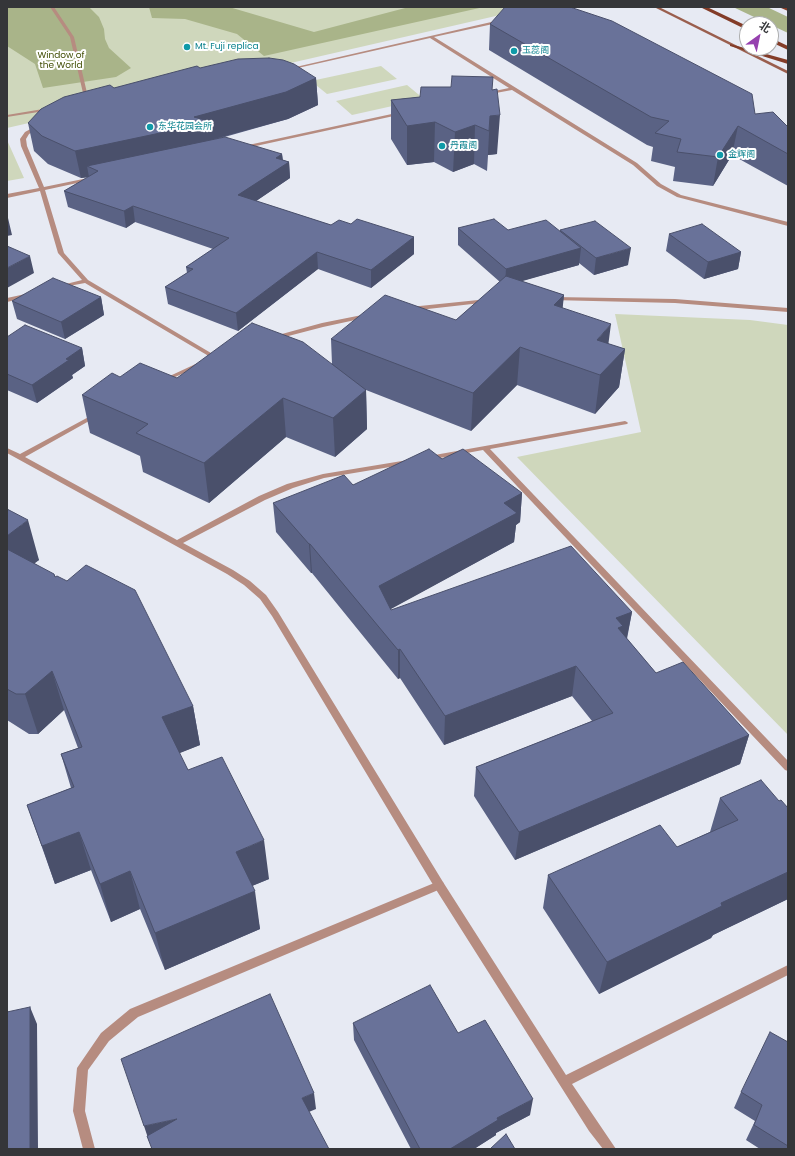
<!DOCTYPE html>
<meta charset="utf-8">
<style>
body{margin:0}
#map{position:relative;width:795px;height:1156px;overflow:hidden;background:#e7eaf3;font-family:Poppins,"Noto Sans SC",sans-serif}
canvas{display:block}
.frame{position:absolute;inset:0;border:8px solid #353639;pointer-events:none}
.north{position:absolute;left:739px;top:16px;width:40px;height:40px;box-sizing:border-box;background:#fff;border:1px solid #aeafb0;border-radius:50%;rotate:33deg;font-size:11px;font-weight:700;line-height:16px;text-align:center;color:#353639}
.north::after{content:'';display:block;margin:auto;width:14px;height:18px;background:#9641af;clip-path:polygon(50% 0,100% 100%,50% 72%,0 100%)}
</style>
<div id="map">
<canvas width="795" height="1156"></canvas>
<div class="frame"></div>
<div class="north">北</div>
</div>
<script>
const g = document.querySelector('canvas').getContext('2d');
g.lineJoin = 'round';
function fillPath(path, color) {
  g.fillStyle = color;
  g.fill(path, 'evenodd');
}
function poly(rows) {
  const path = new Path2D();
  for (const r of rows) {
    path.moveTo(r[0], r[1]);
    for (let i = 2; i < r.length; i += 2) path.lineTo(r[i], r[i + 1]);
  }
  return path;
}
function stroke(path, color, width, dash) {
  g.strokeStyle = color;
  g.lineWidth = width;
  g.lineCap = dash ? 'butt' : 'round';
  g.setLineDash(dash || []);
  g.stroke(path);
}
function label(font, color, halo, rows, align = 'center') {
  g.font = font + ' Poppins,"Noto Sans SC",sans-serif';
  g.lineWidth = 4;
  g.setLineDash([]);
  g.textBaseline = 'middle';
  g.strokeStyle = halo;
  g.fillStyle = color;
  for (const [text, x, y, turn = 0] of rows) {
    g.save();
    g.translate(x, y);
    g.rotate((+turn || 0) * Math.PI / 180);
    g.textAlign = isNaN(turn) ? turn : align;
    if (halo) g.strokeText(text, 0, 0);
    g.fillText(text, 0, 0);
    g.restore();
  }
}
fillPath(poly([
 [7,7,535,7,7,128],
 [381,66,397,79,327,94,311,81],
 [407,85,424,99,352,115,336,101],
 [7,140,24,178,7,181],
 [615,314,750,320,788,325,788,735,517,457,641,432]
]), '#cfd7bc');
fillPath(poly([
 [7,7,89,7,99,17,104,29,105,39,109,48,131,68,116,77,43,88,35,64,7,46],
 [149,7,229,7,314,32,409,7,484,7,264,56,237,34,185,19,152,18],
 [733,7,767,7,788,17,788,33]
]), '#a9b489');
fillPath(poly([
 [439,881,443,882,444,885,443,888,138,1017,109,1041,88,1070,85,1111,95,1149,83,1149,73,1111,77,1068,101,1033,130,1009,439,881]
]), '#b68c80');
fillPath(poly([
 [50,7,54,7,74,37,87,93,81,102,77,101,83,93,70,37,50,7],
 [500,20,502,20,502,22,434,37,637,163,661,184,681,195,788,222,788,226,677,197,657,186,633,165,512,90,485,95,485,93,509,88,430,38,289,70,287,69,500,20],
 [49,108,51,109,51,110,7,117,7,115,49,108],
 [401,112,403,112,403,114,242,149,239,147,401,112],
 [36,126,40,127,29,134,26,139,27,146,44,187,88,178,91,180,45,190,64,253,88,280,216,356,216,358,212,358,85,283,58,288,58,286,82,280,58,253,40,191,7,198,7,194,39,188,21,146,20,139,25,132,36,126],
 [30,293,33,295,32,296,7,302,7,298,30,293],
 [554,297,675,299,788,308,788,312,675,303,552,300,551,299,554,297],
 [488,299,491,301,490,302,410,311,407,309,410,307,488,299],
 [367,314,369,315,369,317,323,327,273,340,270,338,271,337,322,323,367,314],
 [202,361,204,362,204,364,164,382,160,382,159,381,202,361],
 [96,413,99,415,98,416,25,457,177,540,259,496,287,484,323,474,408,460,411,460,412,462,408,464,324,478,293,488,265,500,183,543,233,570,250,581,266,595,278,612,443,882,566,1075,788,965,788,975,572,1084,616,1149,603,1149,589,1131,435,888,272,616,260,599,244,585,227,574,7,453,7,448,20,454,96,413],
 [625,421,627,422,628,423,627,424,490,449,788,761,788,771,785,770,483,450,429,460,425,458,429,456,625,421]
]), '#b68c80');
fillPath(poly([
 [654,7,659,7,788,71,788,74,654,7]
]), '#9a5e4d');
fillPath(poly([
 [700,7,707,7,747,26,747,30,700,7],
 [780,7,788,7,788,11,781,8,780,7],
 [771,38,788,46,788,50,771,42,771,38],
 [730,44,788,60,788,64,730,46,730,44]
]), '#833c28');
fillPath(poly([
 [490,24,755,114,788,127,788,186,732,155,713,186,673,181,675,167,651,161,653,147,647,145,489,50],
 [200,68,316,78,318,105,288,119,214,140,282,154,283,160,289,162,290,178,256,201,331,225,351,224,414,237,414,254,371,288,318,269,238,331,168,304,165,287,187,273,186,267,213,249,135,222,126,228,68,207,64,191,89,177,81,178,48,164,34,151,28,123,114,88],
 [492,90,497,154,488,155,487,171,474,164,453,172,434,162,407,165,391,139,391,100],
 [458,228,560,232,560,230,628,265,594,275,579,263,579,265,521,281,564,295,562,308,609,344,625,349,619,387,595,414,517,385,471,431,366,390,367,429,335,457,286,437,209,503,143,472,140,456,90,433,82,395,177,378,332,364,331,339,456,320,500,282,458,245],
 [669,234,741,252,738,269,704,279,666,251],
 [101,297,104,315,65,339,17,319,12,301],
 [7,337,82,348,85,366,72,375,73,378,37,403,7,390],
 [442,459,522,493,520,522,516,525,514,542,390,609,391,610,632,612,627,639,656,673,749,735,740,764,515,860,474,796,476,767,592,721,572,696,444,745,400,678,398,679,312,573,311,573,276,532,273,503,353,485],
 [7,509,39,560,34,563,55,577,193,706,200,745,179,753,188,770,269,879,252,886,260,929,165,970,140,909,111,922,91,870,55,884,27,805,71,788,61,754,78,748,64,710,38,734,29,734,7,720],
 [720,798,779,801,788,808,788,899,713,935,711,938,599,994,543,908,548,875,677,847,710,832],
 [353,1023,458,1033,530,1115,496,1133,496,1135,474,1149,411,1149,354,1040],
 [788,1042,788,1149,760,1149,746,1140,755,1121,734,1108,741,1092]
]), '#5a6284');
fillPath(poly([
 [316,78,318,105,288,119,214,139,215,149,87,166,89,177,81,178,75,151,194,117],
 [500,115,497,154,488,155,487,171,490,116],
 [435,122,434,162,407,165,407,126],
 [475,125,474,164,453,172,455,132],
 [738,126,732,155,713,186,718,157],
 [282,154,283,166,289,162,290,178,240,212,238,195,276,158],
 [133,206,135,222,126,228,124,211],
 [7,218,8,218,12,235,7,236],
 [414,237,414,254,371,288,371,270],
 [581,248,579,265,505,286,506,269],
 [631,248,628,265,594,275,596,258],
 [317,252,318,269,238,331,236,313],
 [741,252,738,269,704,279,708,262],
 [30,256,34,273,7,288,7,268],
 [564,295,560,333,554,305],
 [101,297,104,315,65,339,61,322],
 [611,324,606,362,597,340],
 [520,347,517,385,471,431,473,393],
 [82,348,85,366,72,375,73,378,37,403,32,385,66,359],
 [625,349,619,387,595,414,600,375],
 [366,390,367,429,335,457,333,418],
 [283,398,286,437,209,503,204,463],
 [522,493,520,522,516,525,514,542,380,615,379,586,504,503],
 [28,520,39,560,9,583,7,577,7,536],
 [309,544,310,544,312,573,311,573],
 [632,612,626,641,620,644,616,618],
 [400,649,400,678,398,679,398,650],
 [576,666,572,696,444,745,445,716],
 [52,671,64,710,38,734,25,694],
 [193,706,200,745,170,757,162,717],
 [749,735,740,764,515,860,519,832],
 [79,832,91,870,55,884,42,846],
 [264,840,269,879,242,890,236,852],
 [130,871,140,909,111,922,100,884],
 [788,872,788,899,713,935,711,938,599,994,607,962,721,903],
 [255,891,260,929,165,970,155,933],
 [30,1007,37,1024,38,1149,29,1149],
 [314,1093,316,1109,304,1114,302,1098],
 [533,1099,530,1115,496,1133,496,1135,474,1149,450,1149,497,1118],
 [177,1119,149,1141,144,1126]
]), '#4a506b');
const building = poly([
 [505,7,570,7,612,21,752,94,755,114,773,112,788,127,788,154,738,126,718,157,677,152,681,139,655,133,669,121,651,117,490,24,505,7],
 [269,58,283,60,294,64,316,78,286,92,194,117,212,122,75,151,42,136,28,123,41,109,64,97,110,85,114,88,197,66,200,68,238,59,269,58],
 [452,76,493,77,492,90,497,89,500,115,490,116,489,131,475,125,455,132,435,122,407,126,391,100,420,97,421,87,451,87,452,76],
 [225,137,282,154,276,158,289,162,238,195,331,225,339,220,351,224,357,219,414,237,371,270,317,252,236,313,165,287,193,269,186,267,229,238,133,206,124,211,64,191,98,171,87,166,225,137],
 [494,219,508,230,546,220,581,248,506,269,458,228,494,219],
 [595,221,631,248,596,258,560,230,595,221],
 [702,224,741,252,708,262,669,234,702,224],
 [7,246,30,256,7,268,7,246],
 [506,276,564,295,554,305,611,324,597,340,625,349,600,375,520,347,473,393,331,339,385,295,456,320,506,276],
 [53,278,101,297,61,322,12,301,53,278],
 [252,323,303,342,366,390,333,418,283,398,204,463,136,433,148,424,82,395,112,373,120,377,140,363,177,378,252,323],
 [25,325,82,348,66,359,69,360,32,385,7,374,7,337,25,325],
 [429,449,442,459,463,449,522,493,504,503,517,513,379,586,391,610,571,546,632,612,616,618,623,626,618,628,656,673,683,662,749,735,519,832,476,767,613,713,576,666,445,716,400,649,398,650,310,544,309,544,273,503,344,475,353,485,429,449],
 [7,509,28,520,7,536,7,509],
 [7,549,54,574,55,577,57,576,67,581,86,565,135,590,193,706,162,717,188,770,222,757,264,840,236,852,255,891,155,933,130,871,100,884,79,832,42,846,27,805,74,787,61,754,82,747,52,671,25,694,16,694,7,689,7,549],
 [761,780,779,801,781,800,788,808,788,872,721,903,722,906,607,962,548,875,660,825,677,847,738,820,720,798,761,780],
 [430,985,458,1033,485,1020,533,1099,497,1118,498,1120,450,1149,420,1149,353,1023,430,985],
 [270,994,314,1093,302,1098,329,1149,152,1149,147,1136,177,1119,144,1126,121,1059,270,994],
 [30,1007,30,1149,7,1149,7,1012,30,1007],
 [770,1032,788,1042,788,1146,754,1125,762,1105,741,1092,770,1032],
 [506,1134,515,1149,490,1149,506,1134]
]);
fillPath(building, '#697299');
stroke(building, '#4a506b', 1);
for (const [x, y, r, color] of [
 [187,47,4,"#0f9aa8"],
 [514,51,4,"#0f9aa8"],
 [150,127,4,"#0f9aa8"],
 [442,146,4,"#0f9aa8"],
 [720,155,4,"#0f9aa8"]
]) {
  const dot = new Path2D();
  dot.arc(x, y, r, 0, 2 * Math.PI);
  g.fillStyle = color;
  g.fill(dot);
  stroke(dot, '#fff', 1.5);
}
label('9px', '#0d838f', '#fff', [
 ["Mt. Fuji replica",195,47],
 ["玉蕊阁",522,51],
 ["东华花园会所",158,127],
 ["丹霞阁",450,146],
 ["金辉阁",728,155]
], 'left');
label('9px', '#434f07', '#fff', [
 ["Window of",61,56],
 ["the World",61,66]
]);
</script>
